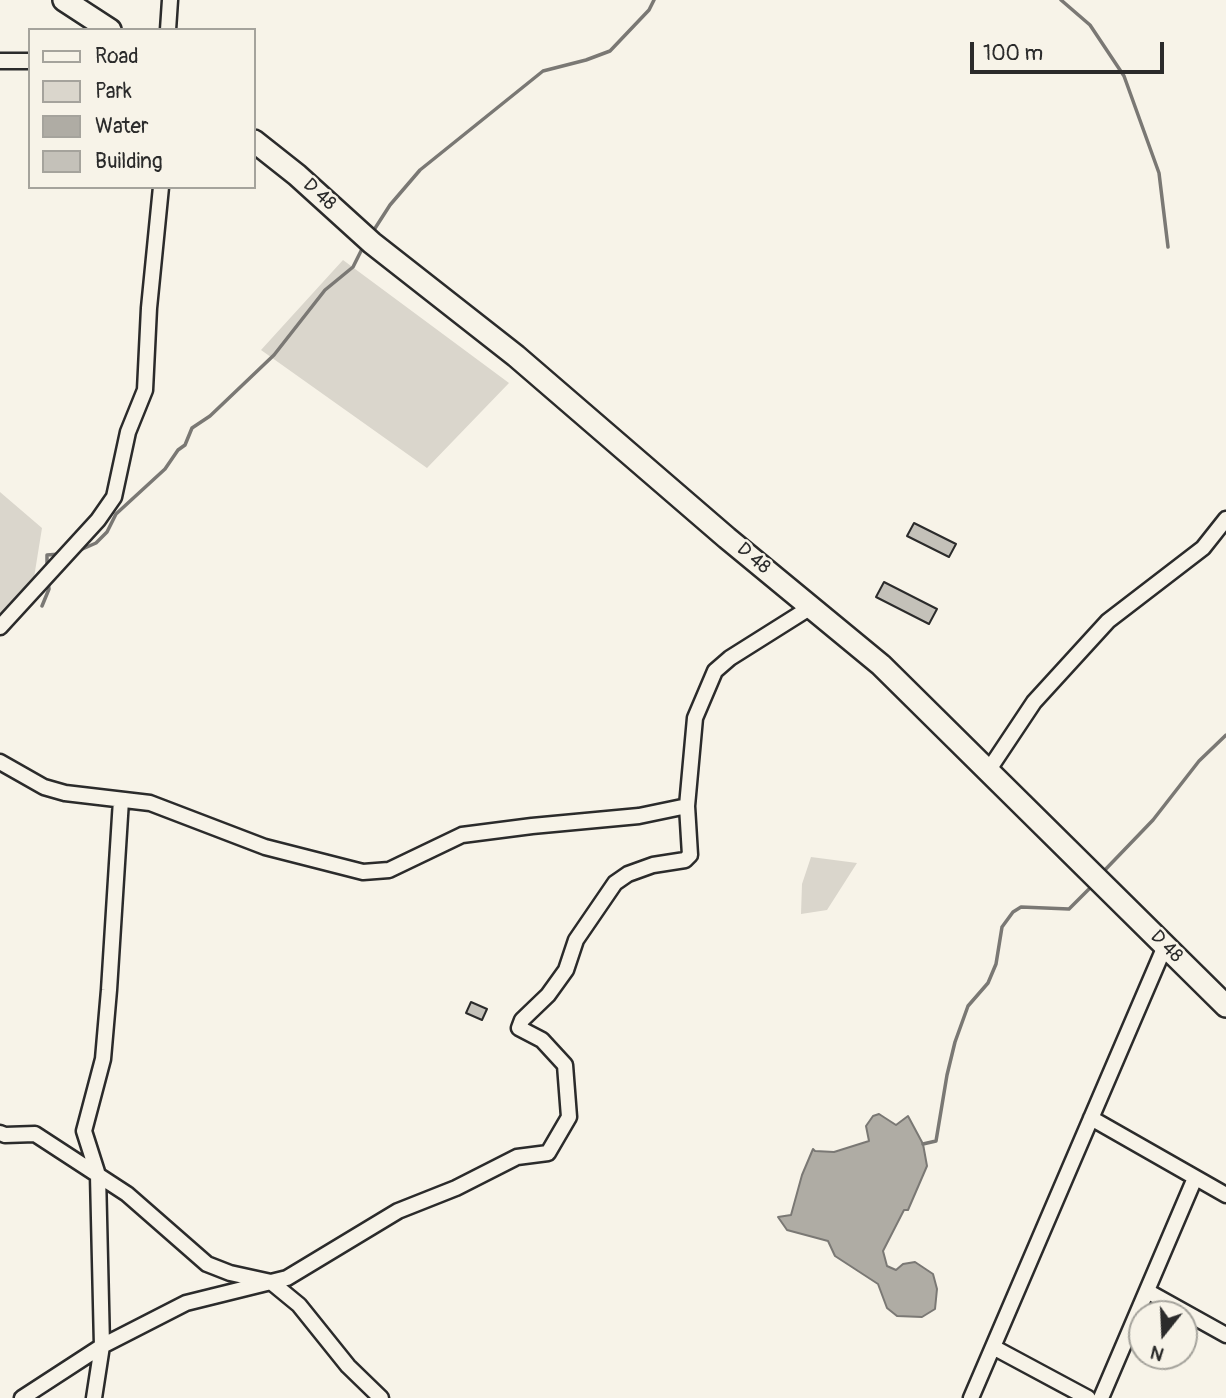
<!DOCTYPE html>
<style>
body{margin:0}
#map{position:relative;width:1226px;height:1398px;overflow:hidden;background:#f7f3e8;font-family:Pangolin,sans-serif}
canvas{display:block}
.legend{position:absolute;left:28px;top:28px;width:228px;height:161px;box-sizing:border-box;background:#f7f3e8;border:2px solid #a5a39c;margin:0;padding:9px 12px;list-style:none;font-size:21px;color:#2b2b2b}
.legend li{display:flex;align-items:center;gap:14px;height:35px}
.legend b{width:35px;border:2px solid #a5a39c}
.north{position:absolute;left:1128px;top:1300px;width:70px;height:70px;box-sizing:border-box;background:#f7f3e8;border:2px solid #a5a39c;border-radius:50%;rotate:198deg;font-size:19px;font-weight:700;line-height:28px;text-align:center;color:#2b2b2b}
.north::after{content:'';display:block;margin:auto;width:24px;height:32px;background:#2b2b2b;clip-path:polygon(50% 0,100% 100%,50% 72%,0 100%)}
.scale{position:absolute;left:970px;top:42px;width:194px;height:32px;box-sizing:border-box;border:4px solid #2b2b2b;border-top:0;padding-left:9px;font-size:21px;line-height:24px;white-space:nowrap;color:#2b2b2b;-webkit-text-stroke:5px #f7f3e8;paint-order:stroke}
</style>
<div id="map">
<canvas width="1226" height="1398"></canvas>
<ul class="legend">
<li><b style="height:9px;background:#f7f3e8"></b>Road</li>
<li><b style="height:19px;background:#dad6cc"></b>Park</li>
<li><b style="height:19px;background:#afaca4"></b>Water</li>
<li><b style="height:19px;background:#c4c1b9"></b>Building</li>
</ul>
<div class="north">N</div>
<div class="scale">100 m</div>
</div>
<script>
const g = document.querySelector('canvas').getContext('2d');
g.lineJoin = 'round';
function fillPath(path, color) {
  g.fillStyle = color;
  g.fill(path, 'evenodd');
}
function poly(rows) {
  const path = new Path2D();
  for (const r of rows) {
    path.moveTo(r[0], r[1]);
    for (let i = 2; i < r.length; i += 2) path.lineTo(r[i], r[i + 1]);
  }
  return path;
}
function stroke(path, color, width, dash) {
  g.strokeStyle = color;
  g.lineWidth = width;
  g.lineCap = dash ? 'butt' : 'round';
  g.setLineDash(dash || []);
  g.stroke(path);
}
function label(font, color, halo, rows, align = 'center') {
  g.font = font + ' Pangolin,sans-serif';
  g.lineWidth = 5;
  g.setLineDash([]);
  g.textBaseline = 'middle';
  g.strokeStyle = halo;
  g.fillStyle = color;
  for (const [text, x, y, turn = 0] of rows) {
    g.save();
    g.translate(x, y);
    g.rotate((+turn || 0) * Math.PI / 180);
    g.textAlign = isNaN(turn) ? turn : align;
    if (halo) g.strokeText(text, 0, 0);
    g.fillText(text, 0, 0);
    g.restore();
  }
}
fillPath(poly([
 [343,260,509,383,427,468,261,350],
 [0,492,42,528,32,590,0,627],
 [811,857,857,863,827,910,801,914,802,884]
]), '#dad6cc');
const water = poly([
 [879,1114,896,1125,908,1116,923,1144,927,1166,908,1210,904,1210,883,1251,887,1266,896,1270,903,1264,915,1262,933,1274,937,1289,935,1309,922,1317,897,1316,887,1308,878,1284,835,1256,828,1241,787,1230,778,1217,791,1215,802,1175,813,1149,815,1151,834,1152,869,1141,866,1126,873,1116,879,1114]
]);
fillPath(water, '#afaca4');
stroke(water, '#7a7874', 2);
stroke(poly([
 [1061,0,1090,25,1124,76,1159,173,1168,247],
 [372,233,390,205,420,170,543,71,586,60,610,51,649,10,654,0],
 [78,551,96,543,107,532,116,514,165,469,178,450,185,445,192,428,210,416,274,355,325,290,353,267,364,245],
 [47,567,47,555,60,554],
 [42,606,49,589,48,581],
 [1102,873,1153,820,1199,761,1226,735],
 [923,1144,936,1141,947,1075,955,1042,968,1006,988,983,996,964,1002,927,1013,912,1021,907,1069,909,1093,885]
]), '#7a7874', 3.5);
const building = poly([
 [914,523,956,544,949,557,907,536,914,523],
 [884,582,937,609,929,624,876,597,884,582],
 [471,1002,487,1009,482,1020,466,1013,471,1002]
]);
fillPath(building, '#c4c1b9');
stroke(building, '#2b2b2b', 2);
const street = poly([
 [168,30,170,0],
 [0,61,30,61],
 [0,627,98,520,114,497,128,432,145,390,149,308,161,187],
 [0,762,44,787,65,793,150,803,265,847,363,872,389,870,462,835,532,826,639,816,687,806],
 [988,771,1034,702,1108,621,1203,548,1226,519],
 [1091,1118,1226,1195],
 [0,1133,5,1135,35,1134,127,1194,207,1264,230,1273,271,1282,299,1305,348,1366,381,1398],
 [1147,1291,1226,1335],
 [993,1347,1088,1398],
 [22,1398,102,1346,186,1303,287,1278,398,1211,456,1188,517,1157,548,1153,569,1117,565,1065,542,1040,519,1028,522,1020,548,995,566,970,576,940,615,883,628,874,653,865,685,860,690,855,687,806,695,718,715,671,730,658,811,607],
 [94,1398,102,1346,98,1175,84,1131,103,1059,109,990,121,800],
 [971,1398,1165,946],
 [1101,1398,1195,1178]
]);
const secondary = poly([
 [64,0,110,30],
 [254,141,297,175,372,243,516,356,727,538,881,665,1226,1006]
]);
stroke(street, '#2b2b2b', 19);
stroke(secondary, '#2b2b2b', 26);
stroke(street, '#f7f3e8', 14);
stroke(secondary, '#f7f3e8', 21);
label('19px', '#2b2b2b', '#f7f3e8', [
 ["D 48",319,195,42],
 ["D 48",753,559,40],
 ["D 48",1166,947,45]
]);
</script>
